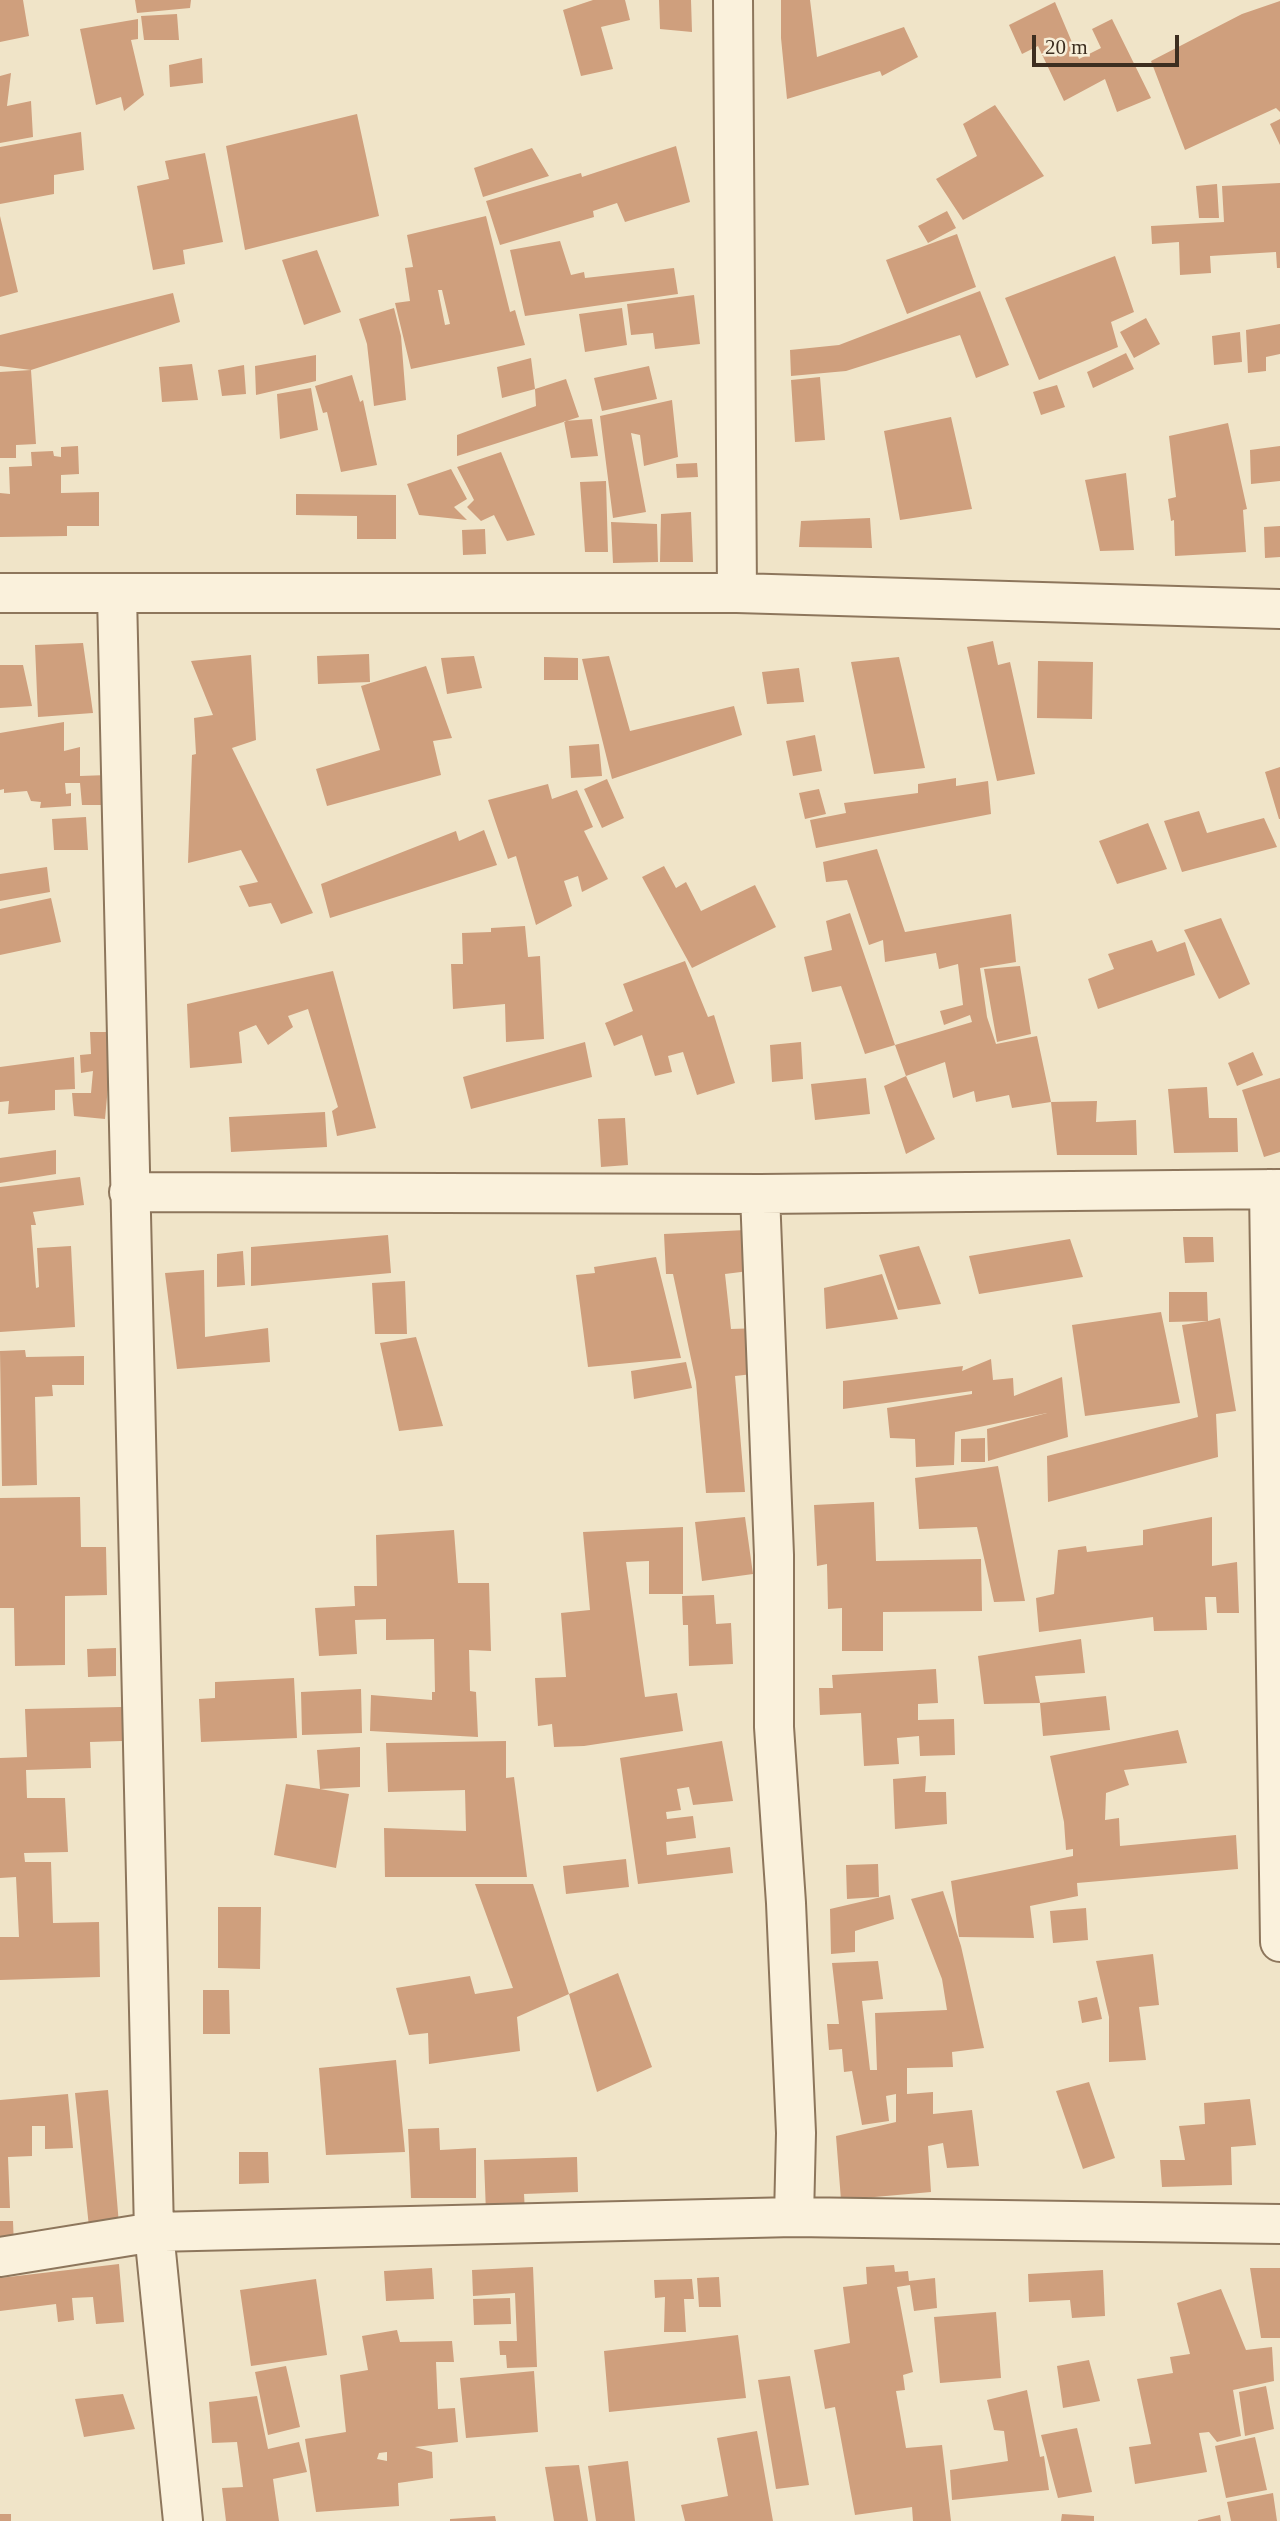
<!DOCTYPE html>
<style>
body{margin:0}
#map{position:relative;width:1280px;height:2521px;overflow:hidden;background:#f0e4c8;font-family:Georgia,serif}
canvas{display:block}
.scale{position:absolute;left:1032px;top:35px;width:147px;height:32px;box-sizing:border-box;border:4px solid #3d2e20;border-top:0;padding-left:9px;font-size:21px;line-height:24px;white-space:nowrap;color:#3d2e20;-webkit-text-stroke:5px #f7eed8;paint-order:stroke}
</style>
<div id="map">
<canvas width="1280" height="2521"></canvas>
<div class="scale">20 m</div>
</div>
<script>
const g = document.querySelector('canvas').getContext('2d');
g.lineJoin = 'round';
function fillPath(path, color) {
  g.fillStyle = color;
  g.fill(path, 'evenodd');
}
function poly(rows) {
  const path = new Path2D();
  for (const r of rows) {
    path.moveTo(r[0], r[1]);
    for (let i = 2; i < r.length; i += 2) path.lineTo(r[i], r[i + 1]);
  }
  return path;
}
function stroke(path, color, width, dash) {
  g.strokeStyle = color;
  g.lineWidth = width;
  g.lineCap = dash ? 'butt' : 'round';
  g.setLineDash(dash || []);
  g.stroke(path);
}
fillPath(poly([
 [0,0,23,0,29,36,0,42],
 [135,0,191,0,190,8,137,13],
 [593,0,625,0,630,20,601,27,613,69,581,76,563,10],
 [659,0,691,0,692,32,660,29],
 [781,0,810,0,817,57,904,27,918,57,882,76,880,71,787,99,781,38],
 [1280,1,1280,112,1276,108,1185,150,1151,61,1242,14],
 [1055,2,1079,59,1101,48,1092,29,1112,19,1151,98,1117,112,1105,79,1064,101,1038,46,1022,54,1009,25],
 [177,14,179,40,144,40,141,16],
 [138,19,138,39,131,40,144,95,124,111,121,97,96,105,80,29],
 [202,58,203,83,170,87,169,65],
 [11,73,7,106,31,101,33,137,0,143,0,76],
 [995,105,1044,176,963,220,936,179,977,156,963,124],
 [357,114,379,216,245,250,226,146],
 [1280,119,1280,145,1270,124],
 [81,132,84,170,54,175,54,194,0,204,0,147],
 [676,146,690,202,625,222,617,203,593,211,594,217,500,245,486,201,581,173,582,177],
 [532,148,549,176,483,197,474,168],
 [205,153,223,242,183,250,185,264,153,270,137,186,169,179,165,161],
 [1280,183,1280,268,1277,268,1276,252,1210,256,1211,273,1180,275,1179,242,1152,244,1151,226,1224,222,1222,186],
 [1217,184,1219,218,1199,218,1196,186],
 [947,211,956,228,928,243,918,226],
 [0,216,18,292,0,297],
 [486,216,510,312,515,310,525,345,411,369,395,303,410,301,405,268,413,267,407,235],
 [438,290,442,290,450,324,445,325],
 [957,234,976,287,907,314,886,260],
 [560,241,571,275,584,272,585,278,674,268,678,294,525,316,510,250],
 [317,250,341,312,304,325,282,260],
 [1115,256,1134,312,1111,322,1118,347,1039,380,1005,298],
 [980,291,1009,365,976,378,960,335,846,371,791,376,790,350,839,345],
 [173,293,180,322,31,370,36,444,16,445,16,458,0,458,0,372,31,370,0,366,0,335],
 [694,295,700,344,655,349,653,333,631,335,627,304],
 [394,308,401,336,406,400,374,406,367,344,359,319],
 [622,308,627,345,585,352,579,314],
 [1146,318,1160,344,1134,358,1120,332],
 [1280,324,1280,354,1266,357,1266,371,1248,373,1246,330],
 [1240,332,1242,362,1214,365,1212,336],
 [1126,353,1134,369,1093,388,1087,372],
 [316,355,316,381,256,395,255,366],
 [531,358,535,389,566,379,579,417,457,456,457,435,536,406,535,389,502,398,497,367],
 [192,364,198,400,162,402,159,367],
 [244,365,246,394,222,396,218,370],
 [649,366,657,399,602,411,594,378],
 [352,375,360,402,363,400,377,465,341,472,327,412,323,413,315,386],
 [820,377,825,440,795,442,791,380],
 [1057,385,1065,407,1041,415,1033,392],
 [311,388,318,430,280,439,277,394],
 [672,400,678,457,644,466,640,435,631,433,646,512,613,518,600,416],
 [951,417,972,509,900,520,884,431],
 [592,419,598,456,571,458,564,421],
 [1228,423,1247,509,1243,510,1246,552,1175,556,1174,520,1171,521,1168,499,1176,497,1169,436],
 [78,446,79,474,61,475,61,493,99,492,99,526,67,526,67,536,0,537,0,493,10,494,9,467,32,466,31,452,53,451,54,456,61,457,61,447],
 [1280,446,1280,481,1251,484,1250,450],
 [501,452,535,535,507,541,494,515,481,521,467,507,474,500,457,467],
 [697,463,698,477,677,478,676,464],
 [451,469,467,499,454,507,467,520,419,515,407,484],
 [1126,473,1134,550,1100,551,1085,480],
 [606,481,608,552,585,552,580,482],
 [296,494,396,495,396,539,357,539,357,516,296,515],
 [691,512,693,562,660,562,661,514],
 [870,518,872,548,799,547,801,521],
 [611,522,657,524,658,562,613,563],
 [1280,526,1280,557,1265,558,1264,527],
 [485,529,486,554,463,555,462,530],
 [993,641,998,665,1010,662,1035,774,997,781,967,647],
 [83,643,93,713,38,717,35,645],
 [369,654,370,682,318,684,317,656],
 [251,655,256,740,232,748,313,913,281,924,271,903,249,907,239,886,258,882,241,850,188,863,192,755,196,754,194,718,213,715,191,661],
 [474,656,482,688,447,694,441,658],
 [609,656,630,731,734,706,742,735,612,779,582,659],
 [544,657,578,658,578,680,544,680],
 [899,657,925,768,874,774,851,662],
 [1038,661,1093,662,1092,719,1037,718],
 [0,665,23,665,32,706,0,708],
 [426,666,452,738,433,741,441,775,327,806,316,769,380,750,361,686],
 [799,668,804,702,767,704,762,672],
 [64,722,64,751,80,747,80,776,108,775,108,805,82,805,80,783,65,783,66,794,71,793,71,806,40,808,41,802,31,801,27,791,4,793,4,789,0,790,0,733],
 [815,735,822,771,793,776,786,741],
 [599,744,602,776,571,778,569,746],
 [1280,767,1280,819,1279,819,1265,772],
 [956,778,956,786,988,781,991,814,816,848,810,820,846,813,844,803,918,793,918,784],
 [607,779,624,818,602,828,584,789],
 [548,784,552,799,577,790,593,827,584,831,608,879,582,892,578,876,564,881,572,906,536,925,516,856,508,859,488,800],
 [819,789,826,814,805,819,799,793],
 [1199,811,1207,833,1264,818,1277,847,1182,872,1164,821],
 [86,817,88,850,54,850,52,819],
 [1148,823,1167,869,1117,884,1099,841],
 [484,830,497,865,330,918,321,884,456,831,459,841],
 [877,849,905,932,1011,914,1016,962,980,968,987,1017,996,1044,1037,1036,1051,1102,1012,1108,1009,1095,976,1102,974,1091,953,1098,945,1062,906,1076,895,1045,972,1022,970,1015,944,1025,940,1011,963,1005,958,964,939,969,936,953,885,962,883,940,869,945,847,880,826,882,823,862],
 [664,866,676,888,686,882,701,911,755,885,776,927,692,968,642,877],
 [47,867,50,892,0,901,0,874],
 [51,898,61,942,0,955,0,909],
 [850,913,895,1045,865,1054,841,986,812,992,804,957,832,950,826,921],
 [1221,918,1250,984,1219,999,1184,930],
 [525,926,528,957,540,956,544,1039,506,1042,505,1004,453,1009,451,964,463,964,462,933,491,932,491,928],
 [1152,940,1157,952,1185,942,1195,975,1098,1009,1088,979,1114,969,1108,954],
 [685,961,708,1017,714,1015,735,1083,697,1095,683,1052,668,1056,672,1072,655,1076,642,1035,614,1046,605,1023,633,1011,623,984],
 [1020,966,1031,1034,997,1042,984,969],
 [333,971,376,1128,337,1136,332,1111,338,1107,308,1009,288,1016,293,1027,268,1045,256,1025,239,1032,242,1063,190,1068,187,1004],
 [90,1032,113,1032,105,1119,74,1116,72,1093,91,1093,93,1071,81,1073,80,1055,91,1054],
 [585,1042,592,1077,471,1109,463,1077],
 [801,1042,803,1079,772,1082,770,1045],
 [1253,1052,1263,1075,1237,1086,1228,1063],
 [74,1057,75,1089,55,1090,55,1110,8,1114,9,1101,0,1102,0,1067],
 [906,1076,935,1139,906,1154,884,1086],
 [866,1078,870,1114,815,1120,811,1084],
 [1280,1078,1280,1152,1264,1157,1242,1090],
 [1207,1087,1209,1118,1237,1118,1238,1152,1174,1153,1168,1089],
 [1097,1101,1096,1122,1136,1120,1137,1155,1057,1155,1051,1102],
 [325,1112,327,1147,231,1152,229,1117],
 [625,1118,628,1165,601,1167,598,1119],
 [56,1150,56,1174,0,1183,0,1158],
 [80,1177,84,1205,33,1212,36,1225,31,1225,36,1288,39,1287,37,1248,71,1246,75,1327,0,1332,0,1187],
 [746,1230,749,1271,725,1274,731,1329,760,1328,771,1372,735,1376,745,1492,706,1493,696,1382,673,1274,666,1274,664,1234],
 [388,1235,391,1273,251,1286,251,1247],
 [1183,1237,1213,1237,1214,1262,1185,1263],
 [1070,1239,1083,1277,979,1294,969,1256],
 [919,1246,941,1304,898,1310,879,1255],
 [243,1251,245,1285,217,1287,217,1254],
 [656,1257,681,1358,588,1367,576,1275,595,1273,594,1267],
 [204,1270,205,1337,268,1328,270,1362,177,1369,165,1273],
 [882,1274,898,1319,826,1329,824,1288],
 [405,1281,407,1334,375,1334,372,1283],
 [1169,1292,1207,1292,1208,1321,1220,1318,1236,1411,1216,1414,1218,1457,1048,1502,1047,1456,1198,1417,1182,1325,1208,1321,1169,1322],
 [1161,1312,1180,1403,1085,1416,1072,1325],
 [416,1337,443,1426,399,1431,380,1343],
 [25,1350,26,1357,84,1356,84,1385,52,1385,53,1396,35,1397,37,1485,2,1486,0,1351],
 [991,1359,993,1380,1013,1378,1014,1396,1062,1377,1068,1437,988,1461,987,1429,1047,1413,955,1432,954,1465,916,1467,915,1439,890,1438,887,1408,972,1394,972,1391,843,1409,843,1381,963,1366,962,1371],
 [686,1362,692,1388,634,1399,631,1371],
 [985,1438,985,1462,961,1462,961,1439],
 [998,1466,1025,1601,994,1602,977,1527,919,1529,915,1478],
 [80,1497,81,1547,106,1547,107,1595,65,1596,65,1665,15,1666,14,1608,0,1608,0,1498],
 [874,1502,876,1561,981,1559,982,1611,883,1612,883,1651,842,1651,842,1608,828,1609,827,1564,817,1566,814,1505],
 [745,1517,753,1574,702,1581,695,1522],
 [1212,1517,1212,1566,1237,1562,1239,1613,1217,1613,1216,1597,1205,1597,1207,1630,1154,1631,1153,1617,1039,1632,1036,1598,1054,1594,1058,1550,1086,1546,1087,1552,1143,1545,1143,1530],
 [683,1527,683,1594,649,1594,649,1561,626,1562,645,1697,677,1693,683,1731,584,1746,554,1747,552,1724,538,1726,535,1678,566,1677,561,1613,590,1610,583,1532],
 [454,1530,458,1583,489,1583,491,1651,469,1650,470,1691,476,1692,478,1737,370,1731,371,1695,432,1700,432,1692,435,1692,434,1639,386,1640,386,1619,355,1620,357,1654,319,1656,315,1608,355,1606,354,1586,377,1586,376,1535],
 [714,1595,716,1624,731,1623,733,1664,689,1666,688,1625,683,1625,682,1596],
 [1081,1639,1085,1673,1035,1676,1040,1703,984,1704,978,1656],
 [116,1648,116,1676,88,1677,87,1649],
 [936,1669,938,1703,918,1704,918,1720,954,1719,955,1755,920,1756,919,1736,897,1738,899,1764,864,1766,861,1713,820,1715,819,1688,833,1688,832,1675],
 [294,1678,297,1738,201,1742,199,1699,215,1698,215,1682],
 [361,1689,362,1733,302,1735,301,1692],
 [1106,1696,1110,1730,1043,1736,1040,1703],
 [122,1707,122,1741,90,1742,91,1768,26,1770,27,1798,65,1798,68,1852,24,1853,25,1862,51,1862,53,1923,99,1922,100,1977,0,1980,0,1937,19,1937,16,1877,0,1878,0,1758,27,1757,25,1709],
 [1178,1730,1187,1763,1124,1770,1129,1785,1106,1793,1105,1820,1119,1818,1120,1846,1236,1835,1238,1869,1077,1883,1078,1896,1030,1906,1034,1938,959,1937,951,1881,1073,1856,1073,1849,1066,1850,1064,1822,1050,1756],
 [506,1741,506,1778,514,1777,527,1877,385,1877,384,1828,466,1831,465,1790,388,1792,386,1743],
 [722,1741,733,1801,693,1805,689,1787,677,1789,681,1810,666,1812,667,1819,693,1816,696,1838,666,1842,667,1855,730,1847,733,1873,638,1884,620,1758],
 [360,1747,360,1787,320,1789,349,1794,336,1868,274,1855,286,1784,320,1789,317,1750],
 [926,1776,925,1792,946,1792,947,1824,895,1829,893,1779],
 [626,1859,629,1887,566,1894,563,1866],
 [878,1864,879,1897,847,1899,846,1865],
 [475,1884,533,1884,569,1994,618,1973,652,2067,597,2092,569,1994,517,2017,520,2051,429,2064,428,2033,409,2035,396,1988,470,1976,475,1994,513,1988],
 [943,1891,961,1946,984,2048,952,2052,953,2067,907,2068,907,2094,933,2092,933,2114,972,2110,979,2166,947,2168,943,2143,928,2146,931,2192,841,2200,836,2136,896,2122,896,2094,886,2096,889,2121,862,2125,852,2071,844,2072,842,2049,829,2050,827,2024,839,2024,832,1963,878,1961,883,1999,862,2001,870,2070,877,2070,875,2013,947,2010,942,1979,911,1899],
 [890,1895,894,1919,855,1931,855,1952,831,1954,830,1909],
 [218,1907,261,1907,260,1969,218,1968],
 [1086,1908,1088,1940,1053,1943,1050,1911],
 [1153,1954,1159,2005,1139,2007,1146,2060,1109,2062,1109,2017,1096,1961],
 [203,1990,229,1990,230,2034,203,2034],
 [1097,1997,1102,2019,1082,2023,1078,2001],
 [396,2060,405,2152,326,2155,319,2068],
 [1089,2082,1115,2158,1083,2169,1056,2091],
 [108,2090,119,2225,89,2227,75,2093],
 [68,2094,73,2148,45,2149,45,2126,32,2126,32,2156,8,2157,10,2208,0,2208,0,2100],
 [1250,2099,1256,2145,1231,2147,1232,2185,1162,2187,1160,2160,1185,2160,1179,2126,1205,2124,1204,2103],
 [439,2128,440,2150,476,2148,476,2198,411,2198,408,2129],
 [239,2152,268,2152,269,2183,239,2184],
 [577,2157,578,2192,524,2194,525,2212,486,2213,484,2160],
 [0,2221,13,2221,14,2247,0,2249],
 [119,2264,124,2322,96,2324,93,2297,72,2298,74,2320,58,2322,56,2304,0,2311,0,2278],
 [894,2265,895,2272,908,2271,909,2281,935,2278,937,2308,914,2311,910,2285,897,2287,913,2372,903,2375,905,2390,896,2391,906,2448,942,2445,951,2521,913,2521,912,2507,855,2515,835,2407,825,2409,814,2350,850,2343,843,2287,867,2284,866,2267],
 [533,2267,537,2367,507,2368,506,2355,500,2355,499,2341,517,2341,515,2293,473,2296,472,2270],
 [432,2268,434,2299,386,2301,384,2271],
 [1250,2268,1280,2268,1280,2338,1261,2338],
 [1103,2270,1105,2316,1072,2318,1070,2300,1029,2302,1028,2274],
 [719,2277,721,2307,699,2307,697,2278],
 [316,2279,327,2355,251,2366,240,2290],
 [692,2279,694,2299,684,2299,686,2332,664,2332,665,2297,655,2298,654,2280],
 [1221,2289,1246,2350,1272,2347,1274,2381,1233,2390,1241,2436,1217,2442,1209,2432,1199,2433,1207,2472,1135,2484,1129,2447,1151,2444,1137,2379,1173,2373,1170,2357,1190,2354,1177,2303],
 [510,2298,511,2324,474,2325,473,2299],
 [996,2312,1001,2378,940,2383,934,2317],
 [397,2330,400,2342,452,2341,454,2362,436,2362,438,2409,455,2408,458,2442,415,2447,432,2452,433,2478,398,2483,399,2506,316,2512,305,2439,346,2432,340,2375,368,2370,362,2336],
 [387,2452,387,2461,377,2459,379,2453],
 [738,2335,746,2398,609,2412,604,2351],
 [1089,2360,1100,2401,1063,2408,1057,2366],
 [286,2366,300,2427,268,2435,255,2372],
 [534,2371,538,2432,466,2438,460,2378],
 [790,2376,809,2485,776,2489,758,2380],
 [1266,2386,1274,2429,1245,2436,1239,2392],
 [1027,2390,1040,2457,1044,2456,1049,2490,952,2500,950,2470,1008,2461,1004,2431,994,2430,987,2400],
 [123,2394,135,2429,84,2437,75,2399],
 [257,2396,268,2449,299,2442,307,2472,273,2479,279,2521,226,2521,222,2488,243,2487,237,2442,212,2443,209,2402],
 [1077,2428,1092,2492,1058,2498,1041,2435],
 [757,2431,773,2521,685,2521,681,2505,728,2496,717,2438],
 [1255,2437,1267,2490,1226,2498,1215,2446],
 [628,2461,635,2521,596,2521,588,2466],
 [579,2465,588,2521,554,2521,545,2467],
 [1273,2493,1277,2521,1231,2521,1227,2502],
 [0,2514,11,2514,11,2521,0,2521],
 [1062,2514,1094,2516,1094,2521,1061,2521],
 [1220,2515,1221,2521,1198,2521,1198,2520],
 [495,2516,496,2521,450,2521,450,2519]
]), '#cf9f7d');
const street = poly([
 [733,0,737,593],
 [0,593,737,593,1280,609],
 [117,595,154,2232,183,2521],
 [1269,1189,1280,1942],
 [129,1192,760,1194,1280,1189],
 [760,1194,774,1555,774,1727,786,1903,796,2133,794,2217],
 [0,2257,154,2232,794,2217,1280,2224]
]);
stroke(street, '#8d765c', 42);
stroke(street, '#faf1dc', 38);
</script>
